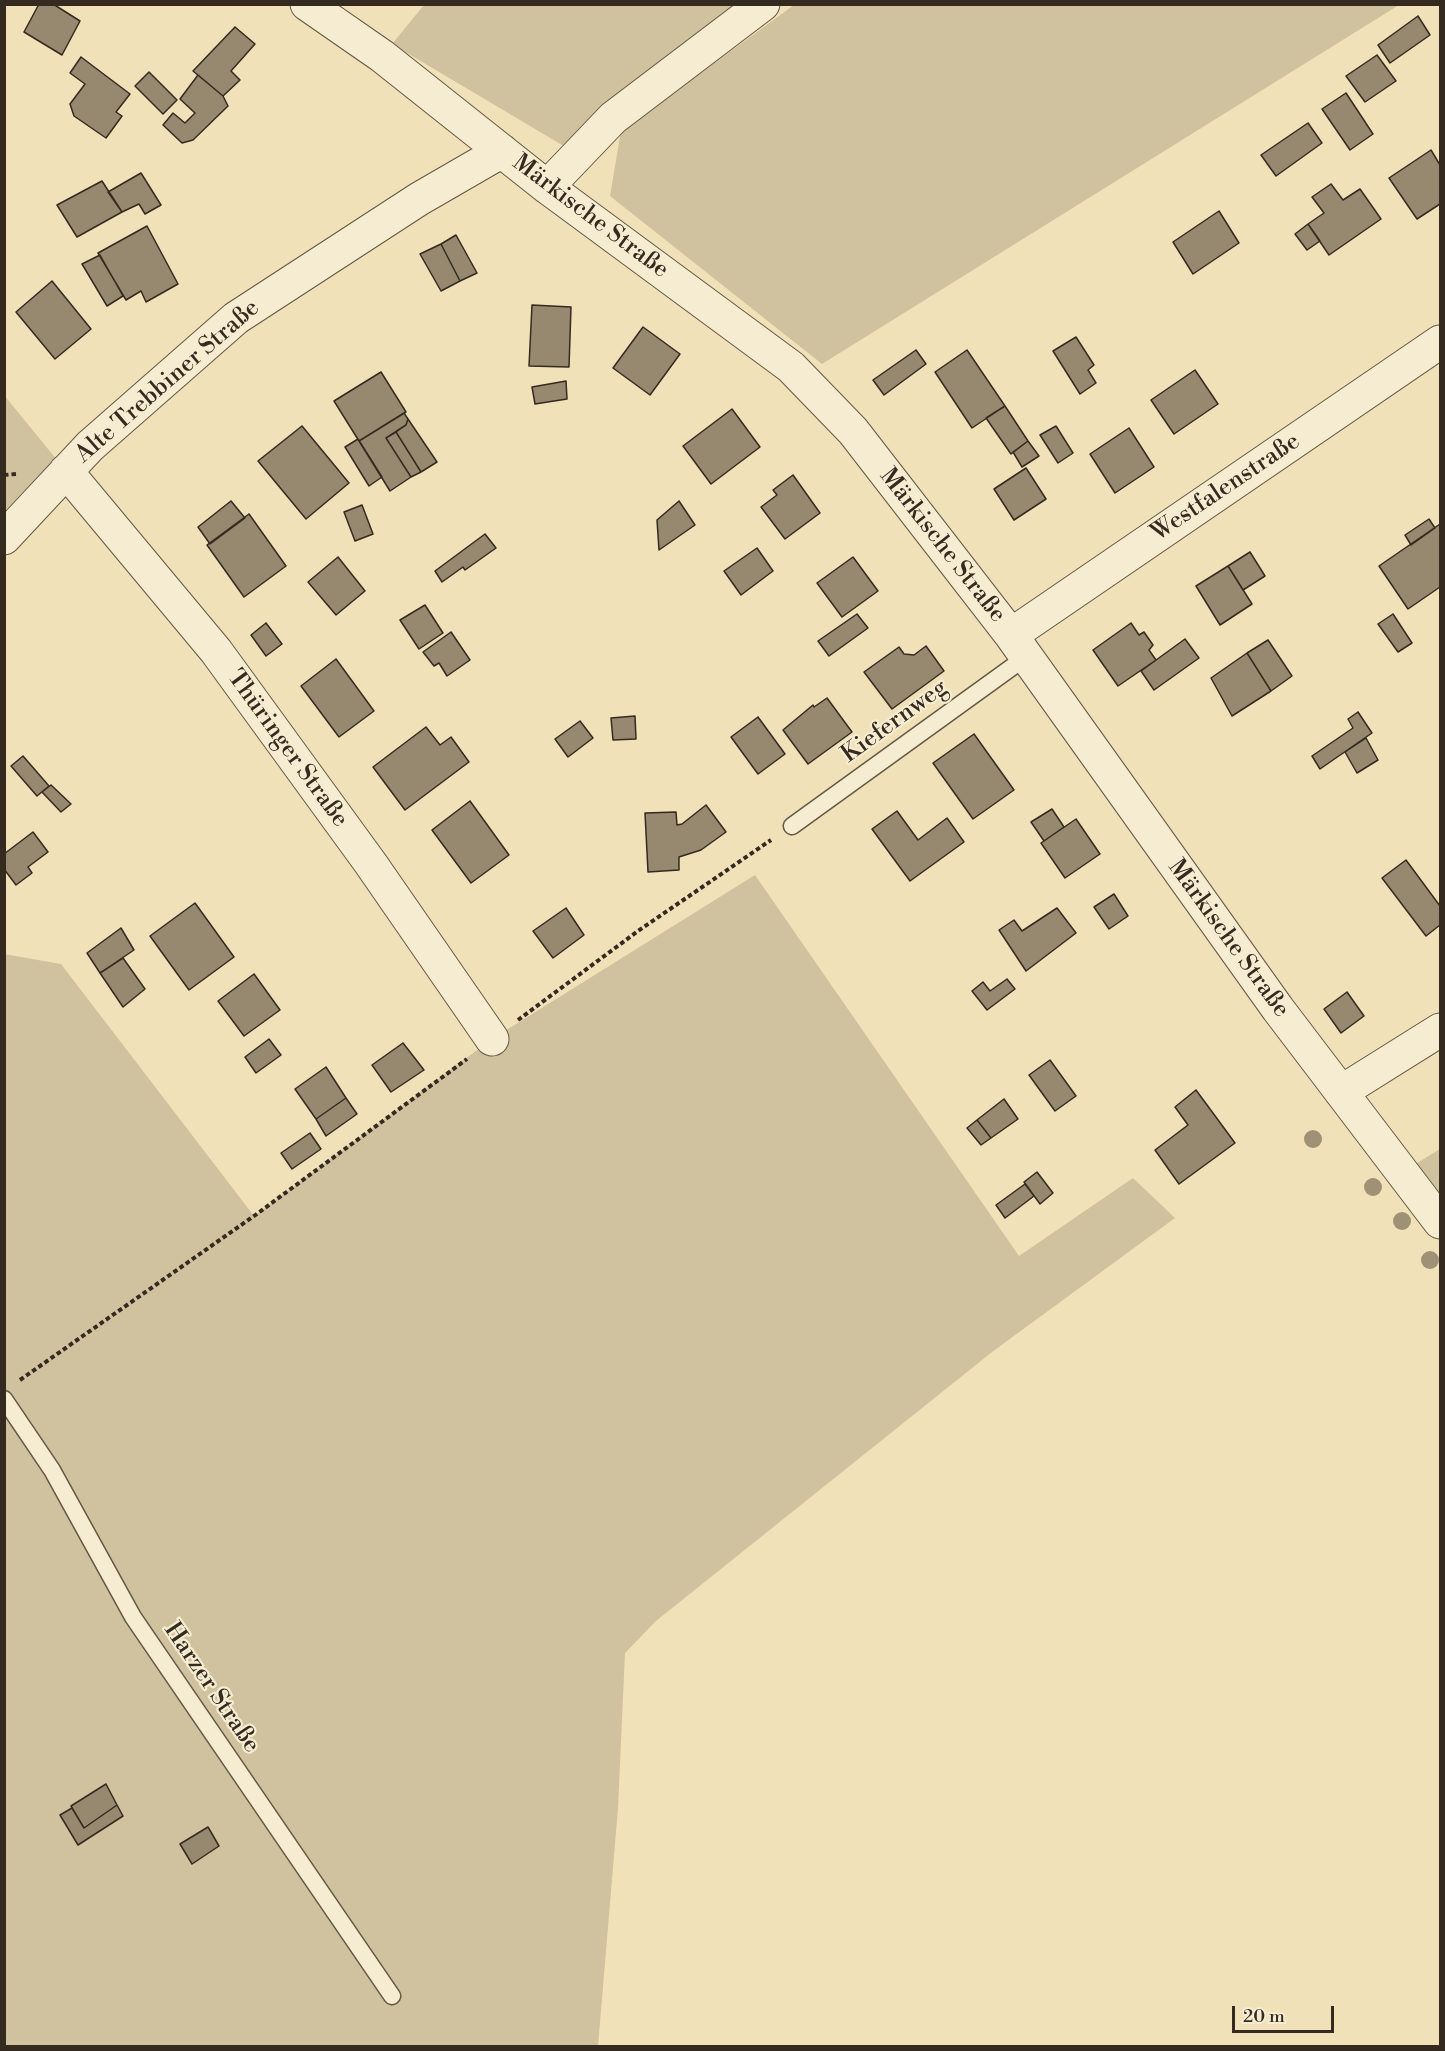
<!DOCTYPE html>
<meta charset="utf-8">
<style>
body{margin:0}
#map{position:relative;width:1445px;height:2051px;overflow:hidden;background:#f0e1b8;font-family:"Libre Bodoni",serif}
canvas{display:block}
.frame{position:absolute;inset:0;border:6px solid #352a1f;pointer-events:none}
.scale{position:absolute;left:1232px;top:2006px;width:102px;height:27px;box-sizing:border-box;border:3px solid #352a1f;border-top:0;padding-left:8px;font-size:18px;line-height:21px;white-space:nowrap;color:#352a1f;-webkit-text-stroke:4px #f5ecd1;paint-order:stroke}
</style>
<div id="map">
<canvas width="1445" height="2051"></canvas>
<div class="frame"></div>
<div class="scale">20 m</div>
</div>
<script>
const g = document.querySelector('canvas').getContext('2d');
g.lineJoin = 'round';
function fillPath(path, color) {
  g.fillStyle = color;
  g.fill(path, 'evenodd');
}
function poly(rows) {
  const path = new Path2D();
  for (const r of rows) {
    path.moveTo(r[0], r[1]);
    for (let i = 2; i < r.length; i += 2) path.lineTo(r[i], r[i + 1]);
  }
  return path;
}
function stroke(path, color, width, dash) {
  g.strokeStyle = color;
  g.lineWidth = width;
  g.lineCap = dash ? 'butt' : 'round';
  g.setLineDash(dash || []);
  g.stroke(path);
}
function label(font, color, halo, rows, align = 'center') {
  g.font = font + ' "Libre Bodoni",serif';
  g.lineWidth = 4.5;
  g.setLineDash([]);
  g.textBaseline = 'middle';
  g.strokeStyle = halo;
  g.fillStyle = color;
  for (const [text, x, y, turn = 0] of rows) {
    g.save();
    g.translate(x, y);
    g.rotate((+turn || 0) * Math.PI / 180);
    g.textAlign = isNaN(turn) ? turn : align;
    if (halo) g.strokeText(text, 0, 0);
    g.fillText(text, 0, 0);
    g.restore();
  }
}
fillPath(poly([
 [424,5,747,5,567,148,392,44],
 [794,5,1399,5,822,364,610,196,621,131],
 [4,395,66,471,4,538],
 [755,875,1019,1256,1133,1178,1175,1218,992,1352,656,1621,625,1653,618,1808,598,2046,5,2046,4,954,61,964,254,1216,492,1039],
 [1440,1149,1440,1222,1404,1171]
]), '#d0c29e');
const building = poly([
 [39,4,53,4,80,21,62,55,24,32,39,4],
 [1418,16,1430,35,1390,63,1378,45,1418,16],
 [235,27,255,44,231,71,240,80,223,96,193,71,235,27],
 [1377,55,1396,81,1365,102,1346,76,1377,55],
 [81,57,130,94,116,112,122,116,106,138,74,116,70,104,85,84,70,73,81,57],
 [149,72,177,100,163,114,135,86,149,72],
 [198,75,223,96,228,106,193,140,182,143,163,125,173,113,185,123,195,113,180,99,198,75],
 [1346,93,1373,134,1350,150,1322,109,1346,93],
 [1308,123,1322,143,1276,176,1261,155,1308,123],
 [1431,150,1440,165,1440,204,1417,219,1389,178,1431,150],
 [141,173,161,205,145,214,139,204,122,212,108,192,141,173],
 [102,181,122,212,77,237,57,205,102,181],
 [1331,184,1343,200,1360,189,1381,219,1329,255,1308,224,1324,213,1312,197,1331,184],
 [1219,211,1239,243,1193,274,1173,242,1219,211],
 [1308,224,1320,241,1307,250,1295,234,1308,224],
 [147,226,178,284,146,302,141,291,126,300,98,253,147,226],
 [456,235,477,273,460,281,441,244,456,235],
 [441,244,460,281,441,291,420,254,441,244],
 [100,255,123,296,107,306,82,264,100,255],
 [52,281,91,329,55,359,16,312,52,281],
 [532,305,571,307,569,367,529,366,532,305],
 [643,327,680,354,650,395,613,368,643,327],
 [1076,337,1094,365,1088,370,1096,383,1080,394,1053,351,1076,337],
 [916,350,926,364,884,395,873,380,916,350],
 [967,350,1005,406,972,428,935,372,967,350],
 [1195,370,1218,404,1174,434,1151,400,1195,370],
 [381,372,406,412,359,441,334,401,381,372],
 [566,381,567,399,535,404,532,387,566,381],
 [1005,406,1028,441,1011,454,986,418,1005,406],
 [732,409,760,447,711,484,683,446,732,409],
 [404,413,408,419,406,425,386,438,411,477,390,491,359,441,404,413],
 [408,419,437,462,421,472,396,432,406,425,408,419],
 [302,426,349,483,306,519,258,461,302,426],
 [1056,426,1073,453,1058,463,1040,435,1056,426],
 [1129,428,1154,467,1115,493,1090,454,1129,428],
 [396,432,421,472,411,477,386,438,396,432],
 [358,439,382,477,369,486,345,447,358,439],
 [1028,441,1039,456,1022,467,1013,452,1028,441],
 [1026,468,1046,499,1014,520,994,489,1026,468],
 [793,475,820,513,785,539,761,507,777,495,773,490,793,475],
 [231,501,245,518,210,544,198,527,231,501],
 [679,501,695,525,659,550,657,520,679,501],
 [362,505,373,534,355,541,344,512,362,505],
 [249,514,286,566,244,597,207,545,249,514],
 [1429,519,1435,528,1411,545,1405,535,1429,519],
 [1440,524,1440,587,1408,609,1379,566,1440,524],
 [485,534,496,548,465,570,463,567,442,582,435,571,485,534],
 [757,548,773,571,741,595,724,571,757,548],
 [1250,552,1265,576,1243,590,1228,566,1250,552],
 [338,557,365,591,336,615,308,582,338,557],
 [853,557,878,591,842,617,817,583,853,557],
 [1228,566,1252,604,1220,625,1196,586,1228,566],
 [425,605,443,633,419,649,400,620,425,605],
 [857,614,868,628,829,656,818,641,857,614],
 [1393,614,1412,643,1398,652,1378,624,1393,614],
 [266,623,282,644,266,656,251,635,266,623],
 [1131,623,1139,635,1144,632,1153,645,1149,650,1156,660,1118,686,1093,650,1131,623],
 [451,632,470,660,447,676,439,663,434,666,423,652,451,632],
 [1185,639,1199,658,1154,690,1141,671,1185,639],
 [1268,640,1292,676,1271,691,1247,653,1268,640],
 [926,646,944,671,892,709,864,672,899,647,904,654,914,655,926,646],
 [1247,653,1271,691,1232,716,1211,678,1247,653],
 [336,659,374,711,339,737,301,686,336,659],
 [827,698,852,732,808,764,783,730,813,705,814,707,827,698],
 [1358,712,1372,733,1320,769,1312,756,1353,728,1348,719,1358,712],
 [635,716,636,739,613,740,611,718,635,716],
 [758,717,785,754,758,774,731,737,758,717],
 [580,721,593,738,568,757,555,739,580,721],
 [426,727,440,745,451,737,469,762,405,810,373,767,426,727],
 [974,734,1014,790,973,819,933,763,974,734],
 [1366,738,1378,760,1357,773,1345,752,1366,738],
 [23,756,49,786,37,796,11,766,23,756],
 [51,785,71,804,61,812,42,792,51,785],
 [470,801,509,855,471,883,432,830,470,801],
 [706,805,726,832,701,850,679,857,679,870,648,872,645,813,676,812,677,825,682,824,706,805],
 [1052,809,1064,827,1044,841,1031,822,1052,809],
 [897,811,918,840,947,818,964,842,910,881,872,829,897,811],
 [1076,819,1100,854,1065,878,1041,843,1076,819],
 [33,832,48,852,28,867,32,873,16,885,4,869,4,854,33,832],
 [1406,860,1440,906,1440,925,1426,936,1382,878,1406,860],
 [1114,894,1128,916,1109,929,1094,907,1114,894],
 [195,903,234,957,189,990,150,936,195,903],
 [566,908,584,935,553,958,533,931,566,908],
 [1057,908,1076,933,1026,971,999,930,1014,920,1022,931,1057,908],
 [121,928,134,950,100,973,87,953,121,928],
 [123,958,145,989,123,1007,100,973,123,958],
 [254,974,280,1010,244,1036,218,1001,254,974],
 [1007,979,1015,989,987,1010,972,991,983,982,990,991,1007,979],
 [1347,992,1364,1016,1341,1033,1324,1009,1347,992],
 [269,1039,281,1055,256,1073,245,1057,269,1039],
 [403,1043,424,1070,391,1092,372,1065,403,1043],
 [1050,1060,1076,1096,1055,1111,1029,1075,1050,1060],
 [326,1067,346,1098,316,1119,295,1089,326,1067],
 [1196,1090,1235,1143,1179,1184,1155,1150,1188,1125,1175,1107,1196,1090],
 [346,1098,357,1114,326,1136,316,1119,346,1098],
 [1004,1099,1018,1119,991,1138,977,1120,1004,1099],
 [977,1120,991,1138,981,1145,967,1128,977,1120],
 [310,1133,321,1149,292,1169,281,1153,310,1133],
 [1037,1172,1053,1193,1040,1204,1024,1182,1037,1172],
 [1025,1184,1034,1196,1005,1218,996,1205,1025,1184],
 [106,1784,117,1805,84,1828,71,1806,106,1784],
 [117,1805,123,1816,78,1845,60,1815,72,1808,84,1828,117,1805],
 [208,1827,219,1846,192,1864,180,1844,208,1827]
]);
fillPath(building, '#96896f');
stroke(building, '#352a1f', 1.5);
const service = poly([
 [792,826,1026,657],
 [4,1399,52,1470,133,1617,392,1996]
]);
const minor = poly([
 [307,4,382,56,547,187,791,367,853,431,1011,635,1278,1009,1440,1222],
 [547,187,613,118,763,4],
 [66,471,216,651,371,864,492,1039],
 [4,538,90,446,236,318,419,199,502,151],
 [1011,635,1440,342],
 [1341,1092,1440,1030]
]);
stroke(service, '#645845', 19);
stroke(minor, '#645845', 35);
stroke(poly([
 [4,475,16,474],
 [518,1020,638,931,771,840],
 [20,1380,254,1216,467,1059]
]), '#352a1f', 4, [4.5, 3]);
stroke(service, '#f5ecd1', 16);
stroke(minor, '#f5ecd1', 33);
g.fillStyle = '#9f9175';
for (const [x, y] of [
 [1313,1139],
 [1373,1187],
 [1402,1221],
 [1430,1260]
]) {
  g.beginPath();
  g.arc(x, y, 9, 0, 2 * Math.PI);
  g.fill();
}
label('24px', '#352a1f', '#f5ecd1', [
 ["Märkische Straße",590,217,37],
 ["Alte Trebbiner Straße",168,382,-41],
 ["Westfalenstraße",1226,488,-34],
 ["Märkische Straße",942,546,52],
 ["Kiefernweg",895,722,-36],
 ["Thüringer Straße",287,749,54],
 ["Märkische Straße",1228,939,54],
 ["Harzer Straße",211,1688,56]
]);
</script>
